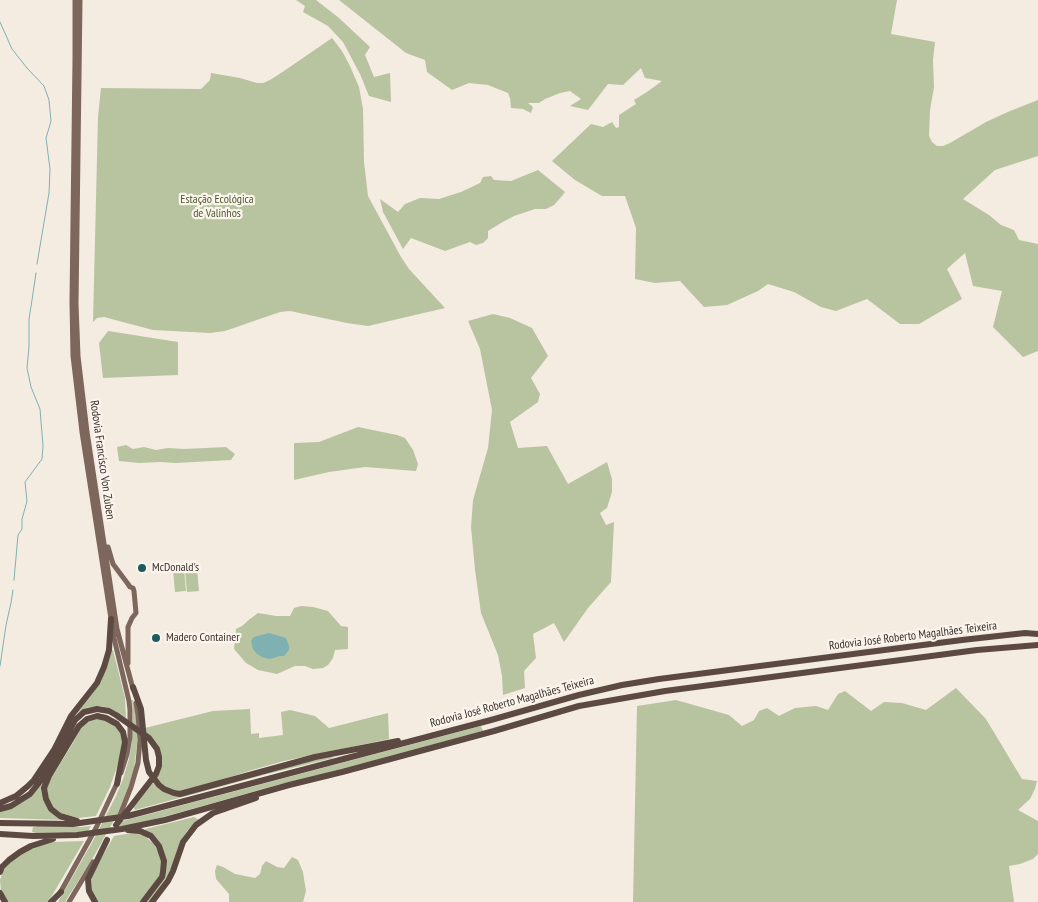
<!DOCTYPE html>
<meta charset="utf-8">
<style>
body{margin:0}
canvas{display:block;background:#f4ebe1}
</style>
<canvas width="1038" height="902"></canvas>
<script>
const g = document.querySelector('canvas').getContext('2d');
g.lineJoin = 'round';
function fillPath(path, color) {
  g.fillStyle = color;
  g.fill(path, 'evenodd');
}
function poly(rows) {
  const path = new Path2D();
  for (const r of rows) {
    path.moveTo(r[0], r[1]);
    for (let i = 2; i < r.length; i += 2) path.lineTo(r[i], r[i + 1]);
  }
  return path;
}
function stroke(path, color, width, dash) {
  g.strokeStyle = color;
  g.lineWidth = width;
  g.lineCap = dash ? 'butt' : 'round';
  g.setLineDash(dash || []);
  g.stroke(path);
}
function label(font, color, halo, rows, align = 'center') {
  g.font = font + ' "PT Sans Narrow",sans-serif';
  g.lineWidth = 4.5;
  g.setLineDash([]);
  g.textBaseline = 'middle';
  g.strokeStyle = halo;
  g.fillStyle = color;
  for (const [text, x, y, turn = 0] of rows) {
    g.save();
    g.translate(x, y);
    g.rotate((+turn || 0) * Math.PI / 180);
    g.textAlign = isNaN(turn) ? turn : align;
    if (halo) g.strokeText(text, 0, 0);
    g.fillText(text, 0, 0);
    g.restore();
  }
}
fillPath(poly([
 [296,0,316,0,339,18,370,47,365,55,374,77,390,73,391,102,369,96,360,74,343,42,328,26,303,12,305,6],
 [339,0,897,0,891,34,935,42,933,60,934,87,930,110,929,136,932,142,937,146,943,146,950,143,986,122,1010,111,1038,100,1038,156,995,170,963,199,989,215,1001,225,1014,230,1019,240,1038,244,1038,351,1023,357,993,327,1002,291,973,286,965,253,947,269,962,299,919,324,900,324,867,299,836,311,821,307,794,292,768,284,758,291,727,305,704,307,680,281,655,283,635,279,636,228,625,196,602,196,575,180,552,161,591,124,603,127,612,122,616,128,619,127,619,115,636,104,634,100,647,92,662,81,645,78,641,68,623,85,608,84,588,110,570,106,581,99,570,91,560,93,545,99,539,103,528,103,533,107,531,113,523,109,511,108,510,98,508,93,488,85,469,83,452,90,427,72,425,60,406,53],
 [332,38,342,51,350,66,359,87,363,109,364,162,368,196,401,257,409,269,445,308,368,326,347,323,290,311,280,312,225,331,210,333,153,330,104,317,97,318,93,322,98,117,101,88,201,89,210,80,211,73,240,78,257,83,263,83,270,80,284,71],
 [538,170,565,192,562,196,554,205,546,209,535,209,514,216,501,223,488,231,488,238,483,243,476,245,470,242,445,251,411,238,403,249,383,212,380,199,398,212,405,204,420,198,439,199,461,192,480,183,483,177,491,176,494,180,511,181],
 [493,314,510,318,532,328,548,356,531,378,540,394,538,402,510,422,518,448,547,446,568,484,607,462,612,479,612,492,607,508,600,513,606,525,614,522,611,582,588,608,564,642,554,623,533,634,536,658,524,671,525,688,503,695,502,676,498,655,481,613,475,570,471,527,473,500,488,448,492,410,480,349,468,321],
 [108,331,178,342,178,375,103,378,99,343],
 [358,427,397,435,405,438,413,450,418,464,416,471,365,467,329,472,294,480,294,443,319,442],
 [126,445,133,449,144,447,156,450,168,448,184,449,226,447,235,454,231,460,176,463,160,462,139,463,119,461,117,447],
 [184,569,186,591,175,592,173,570],
 [197,569,199,591,187,592,185,570],
 [301,606,313,607,328,611,341,626,348,627,348,649,335,650,333,658,328,665,323,668,313,669,305,666,295,666,277,674,258,670,246,663,234,649,236,629,242,626,250,619,258,613,276,616,290,616,294,608],
 [113,650,125,698,126,718,111,709,101,706,86,708,76,714,101,682,111,651],
 [956,688,986,719,1022,779,1037,781,1035,789,1030,799,1018,810,1038,821,1038,854,1033,859,1020,864,1009,866,1014,902,633,902,637,706,676,700,729,715,742,726,754,720,759,711,767,708,779,716,795,708,816,706,828,710,838,694,845,691,871,711,884,702,902,703,926,710],
 [132,700,133,700,137,721,137,744,134,769,128,788,118,813,94,856,65,902,58,902,94,839,116,796,123,779,129,759,132,741,133,715],
 [250,709,251,734,259,733,259,738,283,735,281,712,290,710,315,716,329,728,388,713,389,739,284,761,252,770,209,784,181,792,166,788,156,778,161,761,145,732,145,728,213,711],
 [94,719,103,719,119,728,123,740,119,761,110,787,96,816,78,818,58,812,53,808,50,802,47,790,47,786,49,782,73,743,82,726,85,723],
 [481,726,483,731,319,775,277,785,156,819,119,827,119,822],
 [329,757,332,757,333,758,267,774,135,810,133,807,153,783,170,794,315,759],
 [43,781,44,798,63,820,0,818,0,810,6,809],
 [194,817,199,820,187,831,180,842,171,869,163,884,150,902,146,902,166,863,145,829],
 [39,826,81,827,91,826,88,831,75,832,36,833,32,832,33,827],
 [132,833,137,833,146,837,154,844,159,853,162,865,160,876,140,902,97,902,92,894,91,876,114,836],
 [84,841,53,894,48,902,7,902,1,891,0,880,3,871,13,859,34,847,52,842],
 [292,857,298,860,303,872,306,891,303,902,229,902,229,894,216,879,215,871,217,865,223,867,235,874,255,878,260,874,262,866,266,861,277,867,284,868]
]), '#b8c4a0');
fillPath(poly([
 [269,633,286,638,289,646,289,650,284,656,280,656,270,659,264,658,257,654,253,649,251,641,254,637]
]), '#7fb0b2');
stroke(poly([
 [0,22,12,49,27,68,44,86,49,100,51,121,46,138,50,169,49,193,37,264],
 [14,580,18,535,22,529,22,519,27,501,25,482,42,459,43,446,40,409,31,387,27,368,29,347,29,319,32,300,36,273],
 [0,666,6,625,11,603,13,590]
]), '#7fb0b2', 1);
stroke(poly([
 [75,0,75,59,72,302,73,356,82,432,114,638,129,701,130,710,130,737,127,754,121,773],
 [80,0,76,304,78,356,87,432,117,629,133,689],
 [108,547,113,564,128,584,130,587,133,588,134,591,136,613,132,618,128,627,128,663],
 [118,820,131,787,138,763,140,740,138,715,136,703],
 [60,893,96,828,118,781],
 [69,902,93,862]
]), '#7d675c', 5);
stroke(poly([
 [133,687,141,709,146,760,149,772,159,785,164,789,174,793,180,794,315,757,398,741],
 [0,803,16,796,28,786,34,780,54,750,71,716,97,683,104,667,109,650,111,619],
 [0,809,11,806,30,794,42,779,61,746,75,720,84,712,97,709,109,711,116,715,149,738,157,749,159,757,159,766,156,774,131,806,116,825],
 [77,821,60,816,51,809,46,799,44,788,49,776,79,726,87,719,97,716,106,718,117,724,123,732,125,742,117,784],
 [0,823,73,824,128,816,491,720,579,695,622,685,659,679,962,640,1025,633,1038,634],
 [128,830,140,831,151,836,159,846,164,861,163,872,162,877,143,902],
 [0,834,33,836,77,835,122,829,165,820,289,785,342,772,494,731,579,706,665,691,977,650,1038,645],
 [0,872,2,867,9,860,20,852,31,846,53,839],
 [0,893,5,902],
 [51,902,61,892],
 [95,902,89,891,88,879,107,840],
 [152,902,168,881,173,871,183,842,196,825,213,813,256,798]
]), '#5c4a42', 6);
for (const [x, y, r, color] of [
 [142,568,5,"#1f5a5e"],
 [156,638,5,"#1f5a5e"]
]) {
  const dot = new Path2D();
  dot.arc(x, y, r, 0, 2 * Math.PI);
  g.fillStyle = color;
  g.fill(dot);
  stroke(dot, '#fbf5ee', 2);
}
label('12px', '#4a5a2e', '#fbf5ee', [
 ["Estação Ecológica",217,200],
 ["de Valinhos",217,214]
]);
label('12px', '#3b302b', '#fbf5ee', [
 ["Rodovia Francisco Von Zuben",102,460,82],
 ["Rodovia José Roberto Magalhães Teixeira",913,636,-7],
 ["Rodovia José Roberto Magalhães Teixeira",512,702,-15]
]);
label('12px', '#3b302b', '#fbf5ee', [
 ["McDonald's",152,568],
 ["Madero Container",166,638]
], 'left');
</script>
